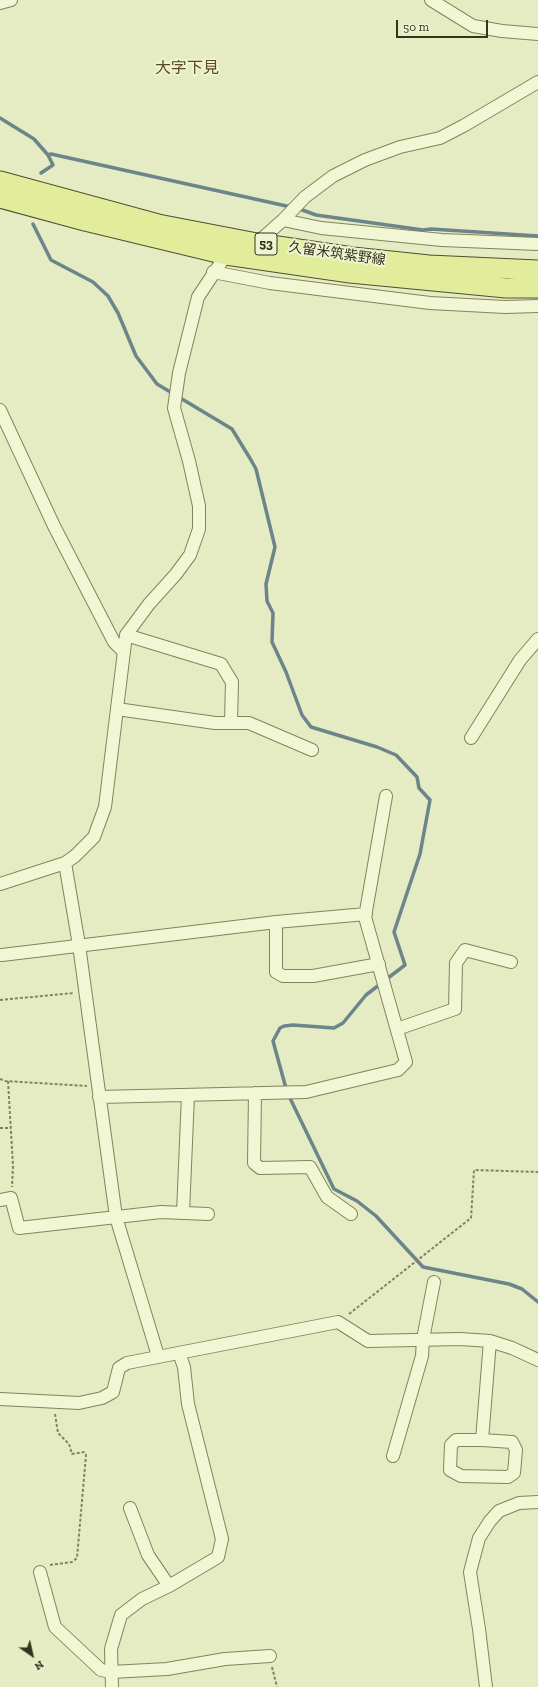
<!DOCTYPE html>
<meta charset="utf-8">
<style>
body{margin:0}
#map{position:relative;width:538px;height:1687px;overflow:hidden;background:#e5ebc2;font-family:"Zilla Slab",serif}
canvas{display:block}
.north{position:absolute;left:12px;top:1635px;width:40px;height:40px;-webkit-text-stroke:3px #eef3d1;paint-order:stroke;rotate:146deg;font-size:11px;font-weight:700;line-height:16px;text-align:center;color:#34331e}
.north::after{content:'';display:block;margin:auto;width:14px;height:18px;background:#34331e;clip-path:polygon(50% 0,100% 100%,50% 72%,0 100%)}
.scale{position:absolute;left:396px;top:20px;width:92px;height:18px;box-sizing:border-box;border:2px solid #34331e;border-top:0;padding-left:5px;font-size:12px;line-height:14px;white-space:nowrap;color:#34331e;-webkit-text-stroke:3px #eef3d1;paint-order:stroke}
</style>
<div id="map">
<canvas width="538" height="1687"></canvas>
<div class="north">N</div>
<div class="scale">50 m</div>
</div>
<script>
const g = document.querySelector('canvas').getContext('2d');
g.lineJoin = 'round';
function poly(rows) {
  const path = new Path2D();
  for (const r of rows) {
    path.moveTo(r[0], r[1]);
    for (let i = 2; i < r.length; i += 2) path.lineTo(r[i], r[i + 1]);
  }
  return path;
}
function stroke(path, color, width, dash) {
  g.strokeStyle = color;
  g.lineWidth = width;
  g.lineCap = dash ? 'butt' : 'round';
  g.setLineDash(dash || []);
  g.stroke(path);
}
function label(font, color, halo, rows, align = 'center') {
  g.font = font + ' "Zilla Slab","Noto Sans JP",serif';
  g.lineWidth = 4;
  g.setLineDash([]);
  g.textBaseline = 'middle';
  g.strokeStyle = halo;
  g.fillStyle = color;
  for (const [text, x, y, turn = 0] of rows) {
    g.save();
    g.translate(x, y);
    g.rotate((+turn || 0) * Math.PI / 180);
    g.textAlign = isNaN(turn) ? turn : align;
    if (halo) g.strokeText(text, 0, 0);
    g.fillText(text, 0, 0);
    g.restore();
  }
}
stroke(poly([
 [0,118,34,139,48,155,53,165,41,173],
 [48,155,51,154,291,207],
 [297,208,316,215,423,230,431,229,538,236],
 [33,224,51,260,93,282,108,296,118,313,136,356,157,384,232,429,251,460,256,469,275,547,266,584,267,601,273,613,272,642,286,672,302,715,311,727,377,747,396,755,417,777,419,788,430,800,420,854,394,932,405,965,366,995,343,1023,334,1028,293,1025,284,1026,280,1028,273,1041,287,1092,334,1189,357,1201,376,1216,423,1267,509,1284,522,1289,538,1302]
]), '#6c858b', 3.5);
const minor = poly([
 [431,0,473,26,502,31,538,34],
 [0,3,11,0],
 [283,220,321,228,442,240,538,244],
 [257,243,283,220,305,197,333,176,365,160,400,147,440,138,465,125,538,82],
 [213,272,270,283,430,303,505,307,538,306],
 [0,410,54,526,114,642,123,651],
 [126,635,221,664,232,682,231,723],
 [117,709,215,723,249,723,312,750],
 [471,738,520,660,538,639],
 [65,863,79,945,116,1217,158,1356],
 [0,884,65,863,75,856,94,837,105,807,126,635,149,604,176,574,190,555,199,529,199,506,189,461,174,408,179,373,198,297,226,255],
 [276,922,366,914],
 [2,955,276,922,276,972,283,976,313,976,379,964],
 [397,1029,455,1009,456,963,465,950,511,962],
 [255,1093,254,1163,260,1168,310,1167,327,1197,351,1214],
 [99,1097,306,1092,398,1070,406,1062,365,917,386,796],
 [0,1200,11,1198,19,1228,161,1212,208,1214],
 [183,1213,188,1095],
 [0,1399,79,1403,102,1398,113,1392,119,1368,127,1363,338,1322,368,1341,460,1339,490,1341,512,1348,538,1360],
 [482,1440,456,1440,451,1445,450,1470,461,1476,508,1477,514,1473,516,1450,512,1442,482,1440,490,1341],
 [393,1456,422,1356,423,1339,434,1282],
 [130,1508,148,1555,169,1586],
 [40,1572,55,1627,101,1670,111,1672,167,1669,225,1659,270,1656],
 [112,1687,111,1649,121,1615,142,1599,169,1586,218,1557,222,1539,188,1404,184,1367,179,1353],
 [486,1687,479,1629,470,1572,479,1538,490,1521,499,1511,519,1503,538,1502]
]);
const primary = poly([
 [0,181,158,224,257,243,353,257,429,265,538,270],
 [0,198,85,221,226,255,350,273,506,288,538,288]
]);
stroke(minor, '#84835a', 14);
stroke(primary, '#524e2e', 21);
stroke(poly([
 [0,1000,74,993],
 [0,1079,5,1081,87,1086],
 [8,1081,13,1166,12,1187],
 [0,1128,11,1128],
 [349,1314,471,1218,474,1170,538,1172],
 [50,1565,72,1562,77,1558,86,1455,84,1452,72,1454,69,1444,58,1433,55,1414],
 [272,1667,277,1687]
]), '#84835a', 2, [3, 2]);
stroke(minor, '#f1f6d5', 12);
stroke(primary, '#e2ed9b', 19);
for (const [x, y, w] of [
 [266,244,22]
]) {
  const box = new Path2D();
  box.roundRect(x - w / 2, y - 11, w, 22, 3);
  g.fillStyle = '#eef3d1';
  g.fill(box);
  stroke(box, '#34331e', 1);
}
label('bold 13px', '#34331e', null, [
 ["53",266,244]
]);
label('14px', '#34331e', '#eef3d1', [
 ["久留米筑紫野線",337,254,8]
]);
label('16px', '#5e4920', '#eef3d1', [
 ["大字下見",187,68]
]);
</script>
